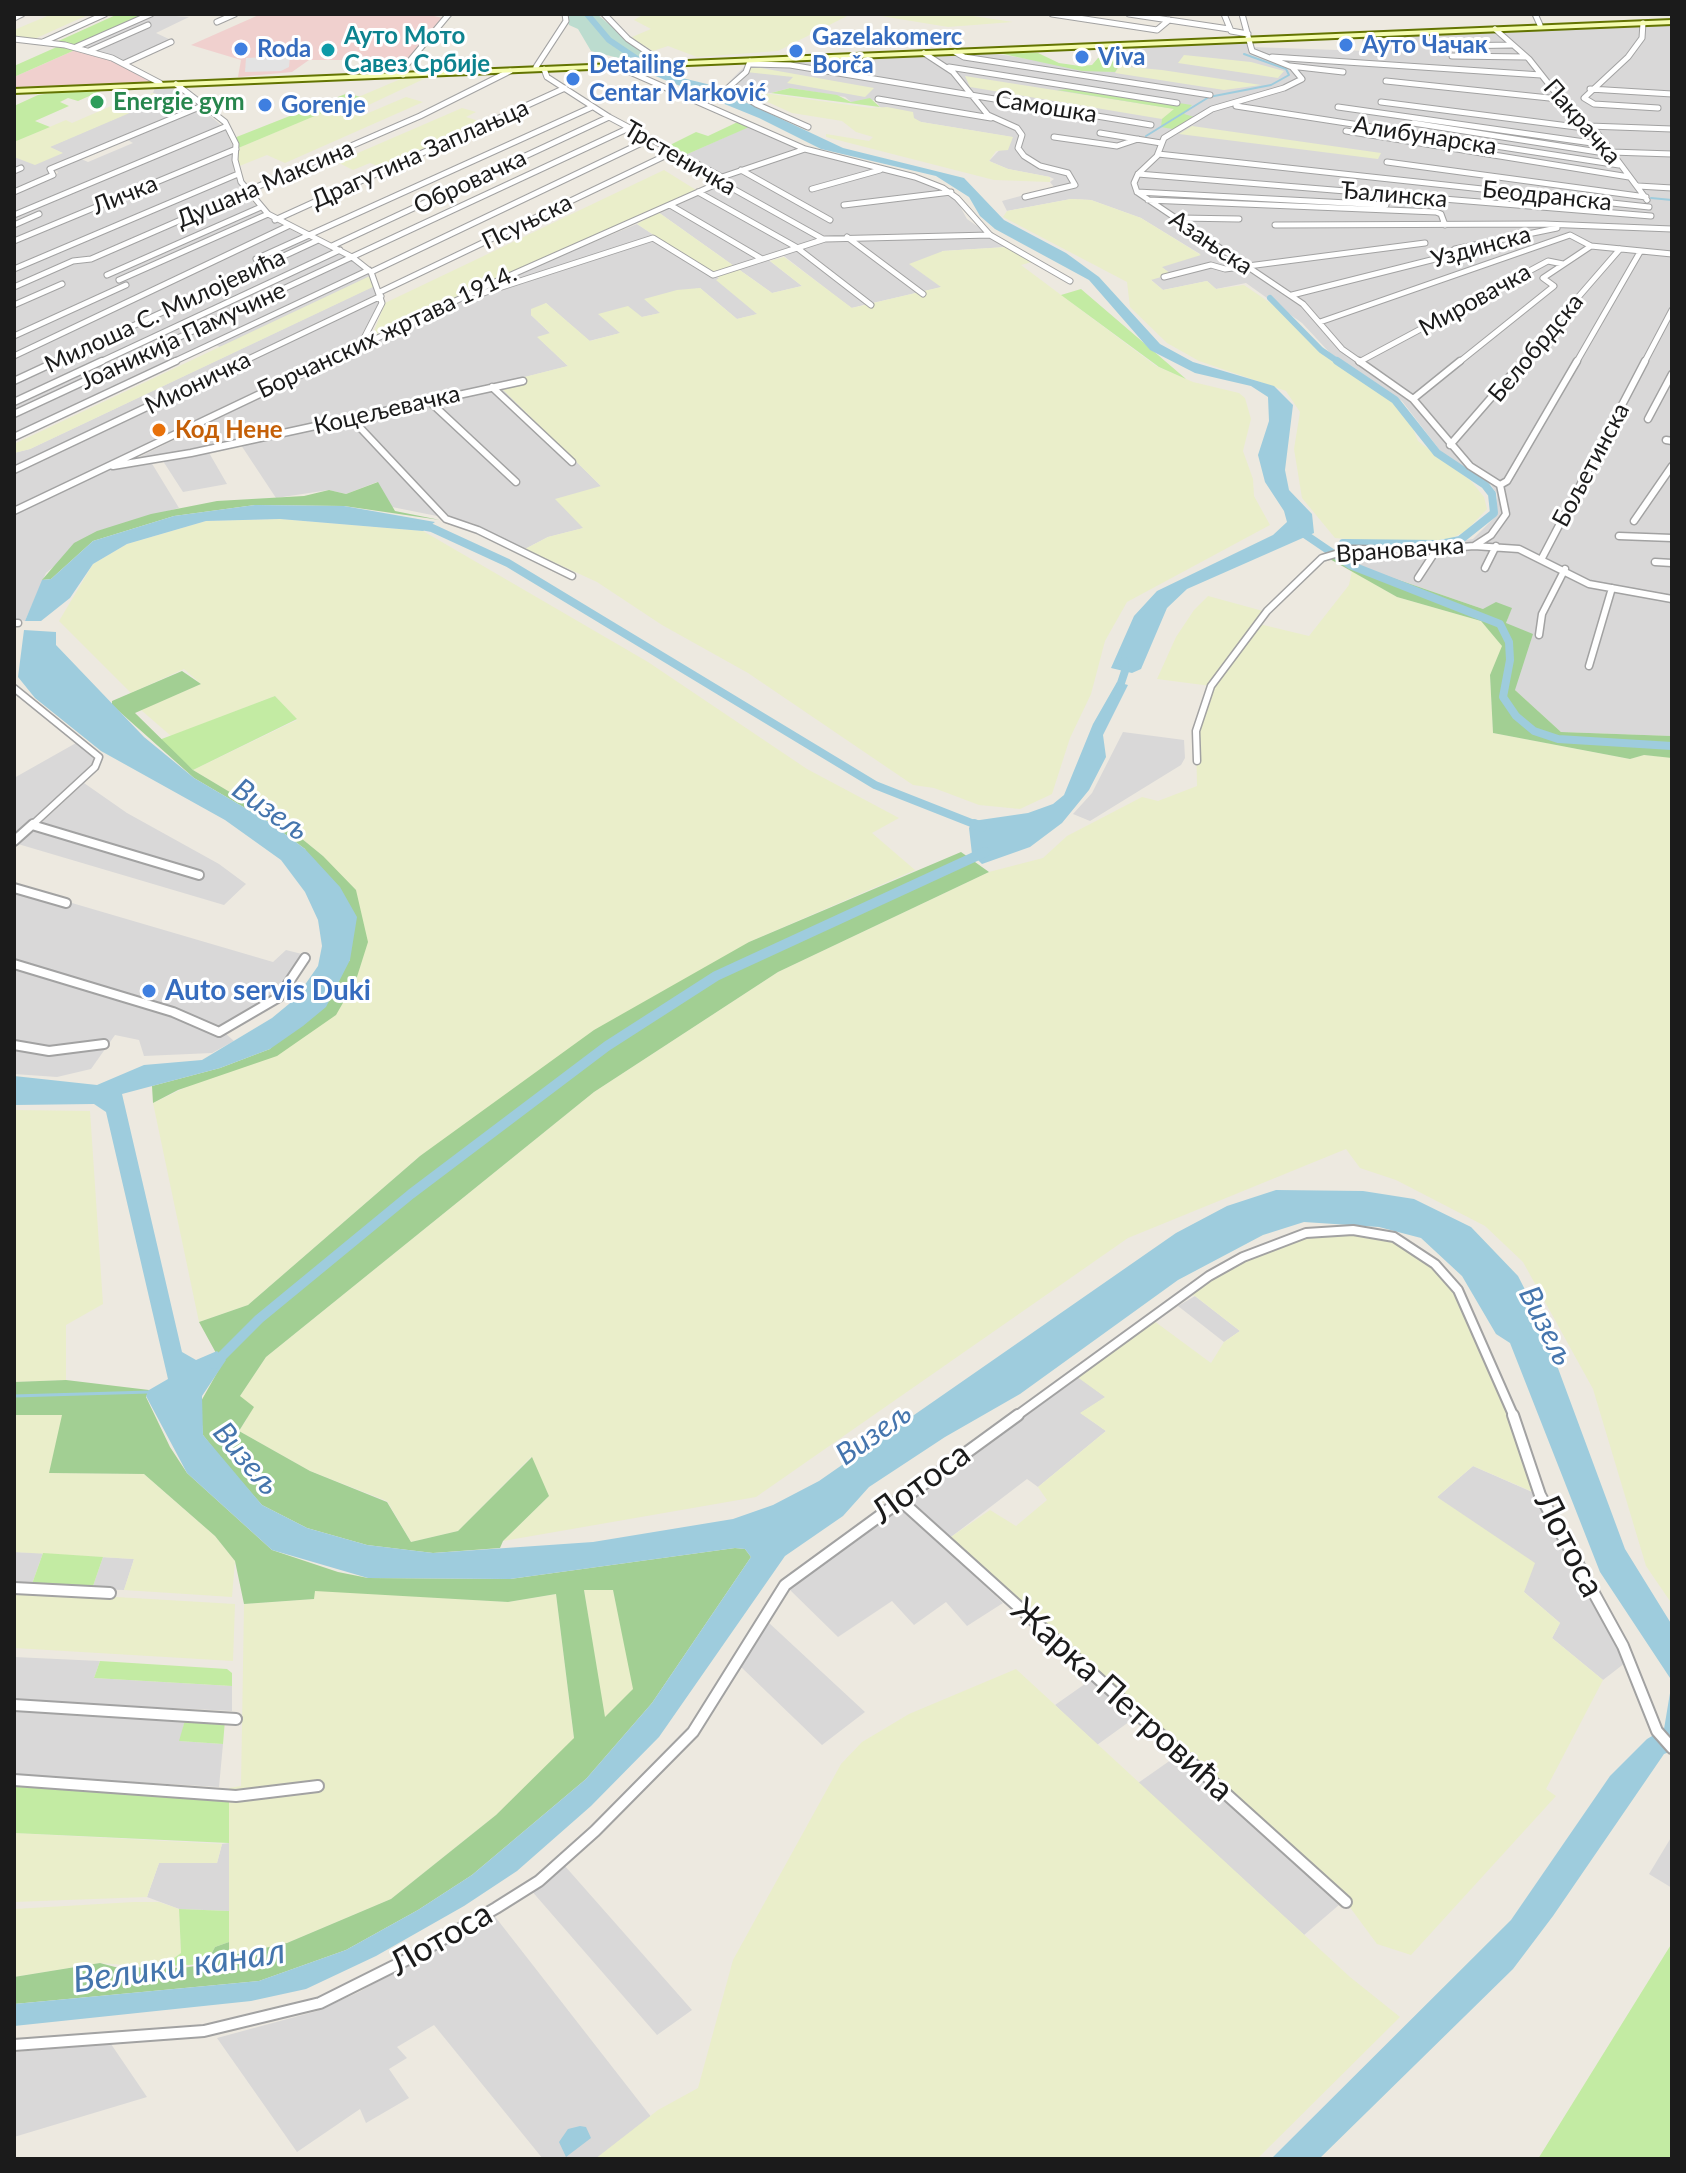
<!DOCTYPE html>
<meta charset="utf-8">
<style>
body{margin:0}
#map{position:relative;width:1686px;height:2173px;overflow:hidden;background:#ede9e0;font-family:Lato,sans-serif}
canvas{display:block}
.frame{position:absolute;inset:0;border:16px solid #1b1b1b;pointer-events:none}
</style>
<div id="map">
<canvas width="1686" height="2173"></canvas>
<div class="frame"></div>
</div>
<script>
const g = document.querySelector('canvas').getContext('2d');
g.lineJoin = 'round';
function fillPath(path, color) {
  g.fillStyle = color;
  g.fill(path, 'evenodd');
}
function poly(rows) {
  const path = new Path2D();
  for (const r of rows) {
    path.moveTo(r[0], r[1]);
    for (let i = 2; i < r.length; i += 2) path.lineTo(r[i], r[i + 1]);
  }
  return path;
}
function stroke(path, color, width, dash) {
  g.strokeStyle = color;
  g.lineWidth = width;
  g.lineCap = dash ? 'butt' : 'round';
  g.setLineDash(dash || []);
  g.stroke(path);
}
function label(font, color, halo, rows, align = 'center') {
  g.font = font + ' Lato,sans-serif';
  g.lineWidth = 6;
  g.setLineDash([]);
  g.textBaseline = 'middle';
  g.strokeStyle = halo;
  g.fillStyle = color;
  for (const [text, x, y, turn = 0] of rows) {
    g.save();
    g.translate(x, y);
    g.rotate((+turn || 0) * Math.PI / 180);
    g.textAlign = isNaN(turn) ? turn : align;
    if (halo) g.strokeText(text, 0, 0);
    g.fillText(text, 0, 0);
    g.restore();
  }
}
fillPath(poly([
 [149,14,189,17,156,33,171,40,125,61,76,47],
 [1672,24,1672,736,1561,732,1515,690,1506,623,1511,609,1483,609,1358,566,1340,554,1355,545,1423,546,1473,539,1497,515,1497,494,1491,485,1445,457,1402,401,1330,353,1302,323,1246,283,1216,289,1207,281,1163,290,1150,279,1170,273,1160,267,1200,254,1141,218,1091,200,1071,199,1007,211,1002,201,1054,187,1050,182,1054,179,1050,177,1008,169,989,161,1012,137,921,122,880,107,875,100,851,102,845,97,790,88,771,93,723,88,749,62,985,52,1111,72,1134,47,1242,41,1251,47,1366,51,1361,37],
 [171,86,197,106,48,168,50,175,14,191,14,157,62,153,49,147,165,97,153,93,155,88],
 [201,108,222,126,14,215,14,193,57,174,58,172,52,170,79,158,88,162,133,143,126,139],
 [752,125,805,151,906,175,943,190,957,201,967,219,1007,247,942,251,942,287,851,308,780,253,766,258,802,286,772,293,658,212,727,180,683,156],
 [225,129,233,147,230,149,14,240,14,217],
 [233,152,234,174,14,267,14,243],
 [235,177,243,191,89,257,74,258,14,285,14,270],
 [245,194,263,213,283,226,14,354,14,288],
 [637,224,720,279,758,314,737,319,700,288,645,299,661,313,642,317,599,314,621,333,589,341,546,303,531,315,551,334,538,337,568,366,498,384,601,486,584,528,548,537,525,549,472,523,392,507,377,482,346,494,329,490,276,498,237,439,129,462,481,289],
 [288,228,311,240,14,378,14,357],
 [316,243,335,250,14,400,14,383],
 [340,252,349,257,14,412,14,404],
 [352,259,365,270,14,435,14,416],
 [368,272,371,276,257,331,220,347,214,344],
 [374,286,377,294,14,468,14,453,30,449],
 [376,300,379,303,358,342,14,508,14,472],
 [208,451,227,484,183,492,163,461],
 [151,462,179,508,98,531,46,573,25,621,14,619,14,513,109,469],
 [1123,732,1184,740,1185,758,1181,765,1090,821,1073,814,1092,793],
 [76,743,95,758,93,763,14,837,14,778],
 [84,783,127,813,219,864,246,884,224,905,18,844],
 [14,886,273,962,286,950,306,955,283,988,219,1028,132,994,14,960],
 [14,968,140,1004,225,1033,234,1041,212,1053,144,1056,139,1040,115,1035,91,1069,57,1077,14,1074],
 [1195,1296,1240,1331,1224,1342,1178,1306],
 [1077,1376,1106,1397,1081,1413,1106,1431,1038,1487,1027,1479,951,1537,909,1500],
 [1473,1466,1532,1492,1625,1663,1603,1680,1552,1638,1560,1623,1524,1592,1437,1497],
 [899,1505,1003,1603,967,1626,946,1602,914,1625,892,1601,838,1637,789,1589],
 [14,1552,43,1553,32,1584,14,1583],
 [103,1557,134,1559,124,1590,92,1589],
 [768,1622,865,1712,822,1745,741,1667],
 [14,1657,100,1661,94,1678,232,1686,232,1711,14,1700],
 [1092,1679,1133,1719,1097,1745,1055,1705],
 [14,1710,185,1720,180,1741,223,1744,219,1787,14,1775],
 [1178,1755,1339,1905,1304,1935,1138,1783],
 [1672,1836,1672,1888,1649,1874],
 [229,1843,229,1911,179,1909,147,1897,159,1863,217,1863,222,1844],
 [564,1865,692,2010,657,2035,530,1889],
 [493,1914,684,2159,543,2159,434,2025,397,2047,407,2058,389,2069,409,2098,366,2123,360,2109,297,2152,217,2038,317,2011,359,1992],
 [111,2044,147,2097,14,2137,14,2052]
]), '#d9d8d8');
fillPath(poly([
 [261,14,425,14,443,18,400,70,356,60,309,60,292,72,238,77,241,60,191,45],
 [75,50,104,56,155,82,14,88,14,77]
]), '#f0d0ce');
fillPath(poly([
 [52,14,90,14,32,40,14,38,14,30],
 [633,14,851,14,778,51,697,57,668,46,653,51,635,40,632,37,651,29,634,20,641,16],
 [869,14,960,14,1013,22,948,27],
 [1184,55,1251,62,1284,71,1278,78,1178,63],
 [1119,66,1162,70,1261,85,1224,90,1115,73],
 [748,68,761,68,874,88,865,97,787,83,793,77,746,72],
 [965,76,1175,109,1162,119,970,87],
 [428,77,358,110,366,114,406,97,423,102,285,163,267,155,237,167,236,149,403,78],
 [741,90,871,108,887,107,913,112,914,118,921,122,1013,137,1008,150,996,151,989,161,1008,169,1050,177,1050,182,994,180,826,137,826,134,869,141,873,137,856,132,842,121,792,113],
 [153,93,167,97,50,147,63,153,35,165,14,157,14,142,66,120,72,123,125,100,132,102],
 [462,108,476,112,466,117,482,122,383,168,370,163,353,170,337,162],
 [1192,126,1381,153,1378,159,1179,134],
 [664,170,696,190,372,336,385,303],
 [1071,199,1091,200,1141,218,1201,255,1162,267,1171,274,1151,280,1163,290,1207,281,1216,289,1244,285,1285,313,1311,343,1396,402,1409,419,1418,441,1471,481,1484,497,1487,509,1466,531,1448,540,1380,542,1335,538,1302,498,1294,449,1300,412,1286,391,1199,361,1167,343,1130,307,1127,282,1003,217,1007,211],
 [658,212,772,293,802,286,770,261,784,257,852,308,941,287,909,264,943,251,1007,247,1032,262,1021,265,1156,366,1193,382,1239,393,1245,398,1251,419,1243,451,1253,479,1254,496,1270,525,1127,602,1105,641,1091,694,1070,738,1052,794,1020,809,979,805,934,788,913,785,748,673,662,625,597,582,525,549,548,537,583,528,555,499,601,486,497,384,568,366,537,337,550,333,531,315,531,309,546,303,590,341,620,333,598,314,628,306,642,317,660,313,644,299,677,290,700,288,737,319,757,314,716,280,719,278,637,224],
 [372,275,377,285,30,449,14,453,14,444],
 [280,519,423,531,648,662,807,769,899,818,872,833,915,870,749,942,420,1156,248,1305,199,1322,153,1103,336,1015,323,856,285,825,193,770,297,720,275,696,171,736,141,710,201,684,184,669,131,693,59,621,93,564,127,544,206,521],
 [1352,571,1397,597,1481,621,1503,646,1490,675,1493,733,1630,759,1643,755,1672,757,1672,1604,1646,1566,1593,1389,1523,1262,1485,1226,1396,1180,1360,1168,1346,1149,1128,1238,756,1497,503,1541,549,1496,531,1457,458,1531,411,1542,387,1501,310,1471,239,1431,247,1419,240,1396,266,1357,594,1092,778,972,989,872,1043,858,1067,836,1142,797,1158,801,1197,786,1196,737,1211,686,1157,679,1176,637,1194,610,1208,596,1263,611,1255,623,1309,636,1349,585],
 [14,1110,90,1111,103,1304,66,1325,66,1380,14,1382],
 [1353,1230,1394,1237,1458,1290,1504,1388,1540,1495,1473,1466,1437,1497,1535,1563,1524,1592,1560,1623,1552,1638,1603,1680,1546,1789,1556,1796,1411,1955,1377,1944,1346,1902,945,1541,990,1510,1016,1526,1047,1500,1038,1487,1106,1431,1080,1413,1105,1397,1073,1374,1150,1318,1211,1363,1224,1342,1240,1331,1195,1296,1185,1293,1209,1276,1302,1235],
 [14,1415,63,1415,49,1473,144,1474,215,1536,235,1561,232,1597,124,1590,134,1559,14,1552],
 [314,1590,508,1602,556,1594,574,1739,496,1815,391,1899,287,1943,229,1956,229,1788,241,1786,244,1604,313,1599],
 [584,1590,613,1590,634,1689,604,1718],
 [14,1591,235,1604,233,1661,14,1648],
 [1016,1669,1350,1977,1400,2017,1257,2159,595,2159,658,2110,698,2088,733,1960,841,1764,862,1742,909,1714],
 [14,1833,222,1844,217,1863,159,1863,147,1897,14,1902],
 [134,1902,159,1902,179,1909,181,1953,170,1961,149,1967,100,1963,14,1977,14,1909]
]), '#eaeeca');
fillPath(poly([
 [118,14,149,14,75,47,54,43],
 [59,46,75,50,14,77,14,66],
 [994,52,1038,53,1059,63,1080,66,1092,65,1098,58,1116,59,1119,66,1115,72,1082,71],
 [790,88,837,95,851,102,870,98,880,107,771,93],
 [1080,88,1192,105,1184,114,1198,118,1178,130,1161,127,1162,119,1174,109,1057,90],
 [72,90,103,90,78,101,68,98,60,102,69,106,35,121,50,127,14,142,14,106,38,95],
 [348,93,360,97,236,149,234,138],
 [744,119,756,124,683,156,666,147,696,132,708,136],
 [1081,289,1186,379,1159,367,1061,295],
 [275,696,297,719,193,770,159,740],
 [43,1553,103,1557,92,1589,32,1584],
 [100,1661,227,1669,232,1673,232,1686,94,1678],
 [185,1720,225,1720,223,1744,179,1741],
 [14,1786,229,1799,229,1843,14,1833],
 [179,1909,229,1911,229,1942,215,1947,206,1964,149,1967,170,1961,181,1953],
 [1672,1943,1672,2159,1538,2159]
]), '#c3eba3');
fillPath(poly([
 [378,482,395,511,440,520,344,506,255,505,174,516,93,541,51,579,42,580,74,543,97,531,151,514,217,501,304,496,329,490,346,494],
 [1340,554,1358,566,1483,609,1496,602,1512,608,1506,623,1533,634,1515,690,1561,732,1672,736,1672,758,1644,755,1630,759,1493,733,1490,675,1502,646,1481,621,1397,597,1328,558],
 [182,671,201,684,135,713,193,770,285,825,323,856,356,890,368,942,356,980,336,1015,277,1056,178,1090,153,1103,152,1086,220,1068,270,1049,350,960,305,849,269,822,194,778,112,705,112,701],
 [961,852,989,872,778,972,594,1092,266,1357,240,1396,254,1407,239,1431,310,1471,387,1502,411,1542,458,1531,532,1457,549,1496,503,1541,500,1548,433,1553,367,1545,307,1528,262,1505,223,1461,203,1435,200,1403,222,1364,199,1322,248,1305,420,1156,594,1030,749,942],
 [66,1380,149,1390,146,1397,170,1447,187,1473,272,1550,338,1572,368,1578,510,1579,735,1548,745,1549,751,1557,652,1703,586,1779,472,1875,418,1910,346,1950,259,1981,14,2004,14,1977,100,1963,115,1967,183,1968,206,1964,215,1947,229,1942,229,1956,287,1943,391,1899,496,1815,574,1738,556,1594,508,1602,315,1591,314,1599,244,1604,235,1561,215,1536,144,1474,49,1473,62,1415,14,1415,14,1382],
 [584,1590,613,1590,633,1689,605,1717]
]), '#a2cf93');
fillPath(poly([
 [565,14,597,14,650,59,630,61,591,51,578,29,569,25]
]), '#bcdccf');
fillPath(poly([
 [290,56,289,67,281,71,245,72,246,58]
]), '#e3e3e3');
fillPath(poly([
 [643,66,656,67,678,77,707,84,843,148,964,178,1004,220,1066,253,1099,277,1160,344,1193,362,1274,386,1293,405,1285,470,1289,490,1312,514,1314,533,1187,589,1167,608,1141,669,1132,673,1111,668,1134,616,1157,591,1273,535,1287,522,1284,511,1265,482,1258,455,1269,421,1268,397,1251,386,1195,373,1150,350,1089,280,995,229,980,216,969,197,936,176,821,149,759,118,653,75],
 [255,505,344,506,435,522,423,531,280,519,206,521,127,544,93,564,70,598,41,621,25,621,42,580,51,579,93,541,174,516],
 [24,630,56,632,56,645,144,737,194,778,269,822,305,849,340,887,357,917,350,960,326,1007,303,1026,270,1049,220,1068,122,1094,182,1352,196,1360,217,1351,226,1360,202,1396,203,1435,262,1505,307,1528,367,1545,433,1553,593,1542,733,1519,773,1505,819,1481,1176,1233,1227,1206,1276,1190,1363,1191,1414,1199,1471,1227,1518,1276,1539,1317,1625,1549,1672,1625,1672,1751,1664,1754,1553,1916,1513,1969,1319,2159,1271,2159,1511,1920,1610,1776,1647,1739,1664,1729,1672,1681,1600,1572,1510,1343,1496,1334,1462,1276,1421,1238,1379,1227,1304,1222,1263,1235,1178,1280,1020,1394,945,1437,869,1487,843,1516,785,1556,659,1737,591,1806,517,1871,464,1906,376,1956,306,1989,251,2001,14,2026,14,2004,259,1981,346,1950,418,1910,472,1875,586,1779,652,1703,751,1557,745,1549,735,1548,510,1579,368,1578,272,1550,187,1473,146,1396,149,1390,168,1379,106,1112,94,1104,14,1105,14,1076,97,1085,144,1065,202,1060,272,1018,295,999,318,966,322,946,318,920,305,892,281,860,225,820,101,751,35,698,18,677],
 [1117,682,1128,685,1103,735,1106,757,1089,790,1062,823,1030,847,982,864,972,854,969,828,973,821,1028,813,1053,804,1064,795,1093,724],
 [580,2126,586,2127,591,2138,566,2157,559,2142,568,2129]
]), '#9eccdd');
stroke(poly([
 [1146,136,1209,97,1271,85,1289,75,1286,69,1244,54],
 [1651,198,1672,200]
]), '#9eccdd', 2);
stroke(poly([
 [14,1396,149,1392]
]), '#9eccdd', 3);
stroke(poly([
 [587,14,609,40,655,71],
 [1270,298,1321,350,1340,363]
]), '#9eccdd', 6);
stroke(poly([
 [1337,361,1395,400,1437,453,1485,485,1492,494,1494,513,1460,540,1440,544,1343,543],
 [416,525,432,528,508,563,875,785,979,826],
 [1300,531,1350,565,1500,624,1509,642,1510,660,1503,697,1516,716,1534,731,1558,739,1672,746],
 [1117,695,1125,671,1124,661]
]), '#9eccdd', 8);
stroke(poly([
 [974,824,982,827],
 [214,1364,259,1319,411,1194,607,1046,716,976,985,852]
]), '#9eccdd', 10);
const streetFar3 = poly([
 [604,14,628,39,662,62],
 [1052,14,1157,30,1169,20],
 [1129,14,1229,29],
 [1224,14,1231,31,1248,34],
 [1242,14,1252,51,1292,67,1302,79,1284,88,1212,109,1164,138,1157,156,1138,174,1134,183,1137,192,1303,304,1342,349,1362,363],
 [1535,14,1540,25],
 [14,18,22,14],
 [217,22,235,14],
 [1643,23,1642,38,1628,57,1584,98,1594,104,1658,108],
 [1495,29,1529,59,1570,111,1598,134,1647,200],
 [14,39,65,45,112,58,160,83],
 [43,42,105,14],
 [1450,46,1512,45],
 [76,47,151,14],
 [89,51,148,25],
 [955,52,964,57,1210,95],
 [924,53,953,72,988,115,1017,128,1022,135,1018,148,1024,156,1040,166,1068,173,1075,185,1025,197],
 [1452,56,1526,57],
 [1272,57,1541,75],
 [750,61,746,72,729,87,756,104,808,127],
 [125,63,171,42],
 [620,64,630,72,805,149,915,177,943,188,957,198,990,235,1070,281],
 [751,64,790,65,1151,125],
 [1290,66,1343,72],
 [536,67,566,21,565,14],
 [949,67,1177,103],
 [544,69,547,77,609,117,722,177,721,182,823,239],
 [403,75,403,69,449,14],
 [1386,81,1559,99],
 [176,84,225,122,236,144,235,160,241,182,268,214,352,257,371,272,382,303,361,344],
 [1590,89,1672,94],
 [878,99,991,118],
 [1381,102,1592,129],
 [1236,106,1619,165],
 [1338,107,1606,145],
 [1413,123,1611,154],
 [1589,126,1672,129],
 [1346,131,1629,177],
 [1100,133,1161,143],
 [1054,137,1117,146,1138,139],
 [1611,152,1672,154],
 [1158,154,1649,207],
 [1387,162,1646,197],
 [741,170,830,220],
 [14,171,21,168],
 [1138,174,1651,216],
 [722,177,805,149],
 [1638,186,1672,188],
 [812,189,880,170],
 [14,192,53,175,50,169,202,106],
 [698,192,796,247,871,305],
 [1137,192,1386,205],
 [1148,200,1436,212,1441,214,1445,225],
 [670,205,762,259],
 [844,205,951,192],
 [14,215,227,126],
 [1180,218,1239,219],
 [275,220,565,88],
 [14,225,39,214],
 [1275,225,1544,224,1672,229],
 [847,237,923,294],
 [14,241,236,149],
 [332,246,609,117],
 [256,259,592,107],
 [14,269,238,174],
 [371,272,650,139],
 [107,275,261,207],
 [1164,277,1211,265,1225,269,1425,243],
 [119,280,268,214],
 [14,287,73,261,91,259,420,116,510,71],
 [380,292,673,152],
 [477,295,653,238,713,275,825,239,990,235],
 [1292,295,1447,256,1455,249,1557,228],
 [14,305,62,284],
 [1320,322,1570,235,1591,246,1672,254],
 [14,336,126,285],
 [14,356,288,226],
 [1359,362,1548,261,1563,264],
 [53,363,316,241],
 [98,363,340,250],
 [124,363,629,128],
 [171,363,369,270],
 [240,363,381,296],
 [325,363,493,283,721,182],
 [1458,363,1554,286,1543,278,1591,246],
 [1521,363,1620,249],
 [1576,363,1640,252],
 [1644,363,1672,310]
]);
const streetFar2 = poly([
 [1359,361,1413,399,1470,466,1500,485],
 [14,381,57,361],
 [492,387,572,462],
 [1413,399,1460,361],
 [428,400,516,482],
 [14,402,102,361],
 [14,414,128,361],
 [351,418,446,519,478,530,572,576],
 [1648,419,1672,374],
 [14,437,176,361],
 [1666,440,1672,441],
 [1450,445,1523,361],
 [113,466,191,453,523,381],
 [14,470,244,361],
 [1500,485,1507,481,1577,361],
 [14,511,329,361],
 [1634,521,1672,466],
 [1619,536,1672,538],
 [1474,546,1519,549,1589,584,1672,599],
 [1542,558,1645,361],
 [1655,562,1672,563],
 [1485,568,1496,546],
 [1418,578,1437,549],
 [14,623,18,623],
 [1539,635,1542,614,1565,569],
 [1589,666,1612,588],
 [14,688,99,757,95,767,31,826],
 [1197,761,1196,731,1211,686,1267,611,1322,558,1352,549,1427,550,1474,546,1491,535,1506,514,1500,485]
]);
const streetFar1 = poly([
 [32,825,199,875],
 [14,841,33,824],
 [14,888,66,903],
 [14,964,173,1012,219,1032,279,997,305,958],
 [14,1045,49,1051,104,1044],
 [1015,1417,1209,1276,1243,1257,1306,1233,1353,1230,1394,1237,1435,1264,1458,1290,1514,1417]
]);
const street = poly([
 [1513,1415,1540,1495,1623,1646,1657,1731,1672,1748],
 [899,1499,1346,1902],
 [14,1588,110,1593],
 [14,1705,236,1719],
 [14,1780,236,1796,318,1786],
 [14,2045,204,2031,320,2003,414,1956,496,1908,539,1881,595,1831,693,1732,785,1585,1018,1415]
]);
const secondary = poly([
 [1672,20,1672,24,14,93,14,89,1672,20]
]);
stroke(streetFar3, '#a2a2a2', 7);
stroke(streetFar2, '#a2a2a2', 9);
stroke(streetFar1, '#a2a2a2', 12);
stroke(street, '#a2a2a2', 14);
stroke(secondary, '#637401', 4);
stroke(streetFar3, '#fff', 5);
stroke(streetFar2, '#fff', 6);
stroke(streetFar1, '#fff', 8);
stroke(street, '#fff', 10);
fillPath(secondary, '#f5fcb0');
for (const [x, y, r, color] of [
 [1346,45,8,"#3f7fe0"],
 [241,49,8,"#3f7fe0"],
 [328,50,8,"#0f9aa8"],
 [796,51,8,"#3f7fe0"],
 [1082,57,8,"#3f7fe0"],
 [573,79,8,"#3f7fe0"],
 [97,102,8,"#2e9e5b"],
 [265,105,8,"#3f7fe0"],
 [159,430,8,"#e8710a"],
 [149,991,8,"#3f7fe0"]
]) {
  const dot = new Path2D();
  dot.arc(x, y, r, 0, 2 * Math.PI);
  g.fillStyle = color;
  g.fill(dot);
  stroke(dot, '#fff', 3);
}
label('bold 24px', '#0d838f', '#fff', [
 ["Ауто Мото",344,36],
 ["Савез Србије",344,64]
], 'left');
label('bold 24px', '#366cbe', '#fff', [
 ["Gazelakomerc",812,37],
 ["Borča",812,65],
 ["Ауто Чачак",1362,45],
 ["Roda",257,49],
 ["Viva",1098,57],
 ["Detailing",589,65],
 ["Centar Marković",589,93],
 ["Gorenje",281,105]
], 'left');
label('bold 24px', '#27864d', '#fff', [
 ["Energie gym",113,102]
], 'left');
label('24px', '#1b1b1b', '#fff', [
 ["Самошка",1046,107,9],
 ["Пакрачка",1582,122,49],
 ["Алибунарска",1425,136,9],
 ["Драгутина Заплањца",420,154,-24],
 ["Трстеничка",680,158,30],
 ["Обровачка",470,182,-25],
 ["Душана Максина",265,184,-23],
 ["Личка",125,195,-22],
 ["Ђалинска",1394,195,5],
 ["Беодранска",1547,196,6],
 ["Псуњска",527,222,-26],
 ["Азањска",1211,243,34],
 ["Уздинска",1481,247,-15],
 ["Мировачка",1475,300,-29],
 ["Милоша С. Милојевића",165,311,-25],
 ["Борчанских жртава 1914.",387,332,-25],
 ["Јоаникија Памучине",183,336,-25],
 ["Белобрдска",1536,348,-50],
 ["Мионичка",198,383,-26],
 ["Коцељевачка",387,410,-13],
 ["Бољетинска",1591,465,-62],
 ["Врановачка",1400,550,-4]
]);
label('bold 24px', '#c56008', '#fff', [
 ["Код Нене",175,430]
], 'left');
label('bold 28px', '#366cbe', '#fff', [
 ["Auto servis Duki",165,991]
], 'left');
label('italic 30px', '#4575ad', '#fff', [
 ["Визељ",270,810,35],
 ["Визељ",1546,1326,63],
 ["Визељ",874,1434,-35],
 ["Визељ",246,1459,50]
]);
label('34px', '#1b1b1b', '#fff', [
 ["Лотоса",921,1483,-36],
 ["Лотоса",1569,1545,63],
 ["Жарка Петровића",1122,1700,42],
 ["Лотоса",441,1939,-30]
]);
label('italic 36px', '#4575ad', '#fff', [
 ["Велики канал",179,1966,-8]
]);
</script>
